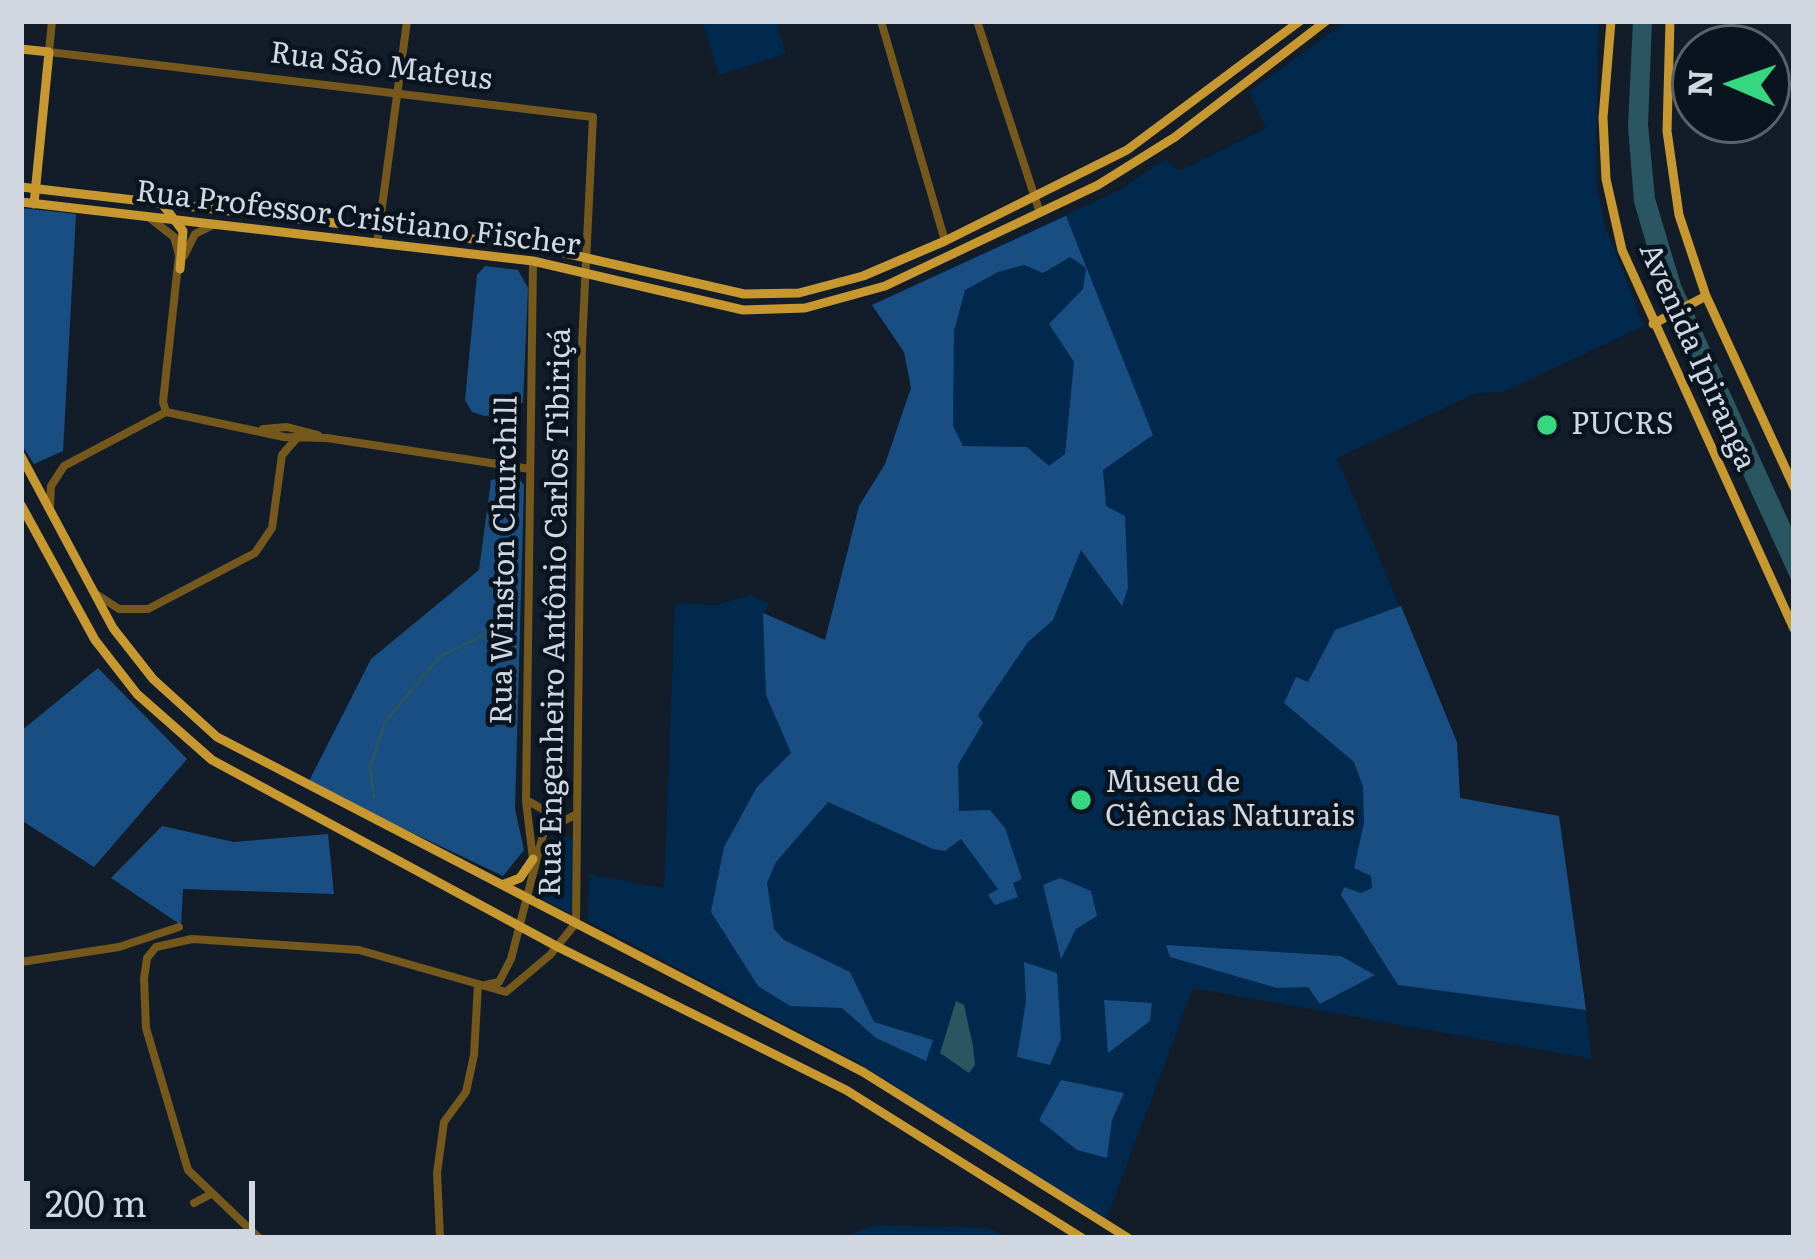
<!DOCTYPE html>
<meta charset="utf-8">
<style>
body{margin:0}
#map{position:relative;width:1815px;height:1259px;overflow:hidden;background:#121d29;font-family:Literata,serif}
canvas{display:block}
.frame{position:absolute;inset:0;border:24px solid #d0d7e0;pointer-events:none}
.north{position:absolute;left:1671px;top:24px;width:120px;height:120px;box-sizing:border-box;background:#09141f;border:3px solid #59626c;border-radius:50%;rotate:272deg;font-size:33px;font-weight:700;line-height:48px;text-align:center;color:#d0d7e0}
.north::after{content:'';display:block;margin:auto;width:42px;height:54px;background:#35d881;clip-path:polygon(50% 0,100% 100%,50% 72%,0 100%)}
.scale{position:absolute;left:24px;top:1181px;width:231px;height:54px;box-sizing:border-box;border:6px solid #d0d7e0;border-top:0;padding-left:15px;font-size:36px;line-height:42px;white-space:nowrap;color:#d0d7e0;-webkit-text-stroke:9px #09141f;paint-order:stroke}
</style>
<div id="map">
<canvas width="1815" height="1259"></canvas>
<div class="frame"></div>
<div class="north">N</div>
<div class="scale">200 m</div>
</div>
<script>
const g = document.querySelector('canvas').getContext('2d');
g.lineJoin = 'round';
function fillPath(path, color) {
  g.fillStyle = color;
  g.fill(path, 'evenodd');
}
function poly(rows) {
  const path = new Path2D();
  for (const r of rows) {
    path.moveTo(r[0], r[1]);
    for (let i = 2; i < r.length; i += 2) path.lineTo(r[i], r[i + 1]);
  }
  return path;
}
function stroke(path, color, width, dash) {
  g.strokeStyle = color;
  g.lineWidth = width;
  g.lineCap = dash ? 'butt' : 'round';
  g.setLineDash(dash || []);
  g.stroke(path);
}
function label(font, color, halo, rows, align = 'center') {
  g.font = font + ' Literata,serif';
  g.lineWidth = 9;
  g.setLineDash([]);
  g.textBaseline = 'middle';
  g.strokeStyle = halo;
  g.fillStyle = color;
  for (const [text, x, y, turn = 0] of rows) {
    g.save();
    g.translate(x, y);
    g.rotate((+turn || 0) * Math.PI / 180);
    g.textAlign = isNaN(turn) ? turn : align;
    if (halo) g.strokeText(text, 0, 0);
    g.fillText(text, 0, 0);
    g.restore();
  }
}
fillPath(poly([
 [702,21,776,21,786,54,719,75],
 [1347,21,1598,21,1596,182,1605,226,1644,326,1503,392,1477,393,1337,458,1457,742,1460,798,1559,816,1592,1059,1193,988,1105,1222,859,1063,588,921,589,874,664,888,675,603,716,605,750,595,769,604,764,613,825,640,859,506,885,464,911,388,904,352,872,305,1121,189,1165,159,1179,171,1266,128,1249,92],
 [558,834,571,837,576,847,571,914,533,894],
 [871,1225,987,1228,1012,1238,844,1238]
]), '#01294d');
fillPath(poly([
 [21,208,76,214,63,451,34,464,21,444],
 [1066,216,1153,435,1103,470,1106,506,1125,516,1128,588,1122,606,1081,550,1053,620,1028,642,978,715,983,723,958,765,959,811,990,810,1005,828,1022,879,1013,883,1018,897,995,905,988,895,998,889,961,839,945,851,933,849,828,802,776,862,767,883,774,929,784,940,850,972,874,1022,933,1040,926,1061,876,1038,842,1008,790,1006,758,986,711,912,724,847,757,787,791,753,766,695,763,613,825,640,859,506,885,464,911,388,904,352,872,305],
 [1070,257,1086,268,1083,289,1049,324,1074,362,1065,454,1049,466,1027,447,963,446,953,426,954,331,965,290,998,272,1024,265,1043,273],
 [485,266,518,270,528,288,523,402,516,410,485,416,472,412,465,400,477,275],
 [515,475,524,485,515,809,524,850,503,876,308,783,371,659,479,570,491,480],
 [1401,606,1457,742,1460,798,1559,816,1586,1010,1398,985,1341,895,1344,887,1361,893,1372,888,1371,876,1354,868,1364,823,1363,787,1354,762,1284,703,1296,677,1308,682,1335,630],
 [98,668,187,759,94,867,21,820,21,731],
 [162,826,234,842,328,834,334,894,183,889,181,925,111,878],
 [1060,878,1091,891,1097,916,1076,929,1061,959,1043,885],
 [1166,945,1341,956,1375,975,1320,1004,1308,987,1277,988,1170,957],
 [1024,962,1057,973,1061,1039,1050,1065,1017,1057,1026,1001],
 [1104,1000,1152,1003,1150,1021,1108,1053],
 [1061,1080,1124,1093,1112,1120,1107,1158,1077,1150,1039,1120]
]), '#194e82');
fillPath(poly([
 [1633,21,1652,21,1648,125,1655,198,1681,285,1794,533,1794,586,1661,295,1634,202,1628,126],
 [956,1001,964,1005,973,1046,975,1065,969,1073,940,1053]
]), '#2a5661');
stroke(poly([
 [374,797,370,767,385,722,440,656,487,634]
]), '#2a5661', 3);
stroke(poly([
 [52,21,49,52,593,117,582,345,576,923,550,955,506,992,359,950,192,939,156,947,147,958,144,979,146,1028,188,1170,259,1238],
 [881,21,945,241],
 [977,21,1040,213],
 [150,218,174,237,179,255,163,402,166,412],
 [377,244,407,21],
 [184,256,195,234,213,225],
 [166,412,284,437,327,438,530,469],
 [263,429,287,427,318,435],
 [50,506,51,486,64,466,166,412],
 [96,594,119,609,148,609,255,553,272,528,282,455,296,439],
 [528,801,562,820],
 [533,859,526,801,533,261],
 [21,962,119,947,179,927],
 [485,985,499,982,511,959,544,831,577,814],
 [194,1203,211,1194],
 [440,1238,437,1173,444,1122,466,1092,474,1055,478,984]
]), '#75581c', 8);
stroke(poly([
 [1611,21,1603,118,1606,179,1622,250,1794,629],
 [1670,21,1667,131,1679,215,1706,296,1794,487],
 [21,49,49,52,34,204],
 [21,187,534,246,744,294,799,293,863,276,945,241,1127,150,1300,21],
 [21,202,533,261,743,310,805,308,885,286,1098,185,1175,137,1326,21],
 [163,205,183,231,180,269],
 [1653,324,1706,296],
 [21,456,113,628,153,679,217,737,863,1072,1128,1238],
 [21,505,95,640,137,694,212,760,558,947,846,1090,1082,1238],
 [502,885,520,878,533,859]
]), '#c79730', 9);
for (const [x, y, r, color] of [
 [1547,425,12,"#35d881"],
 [1081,800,12,"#35d881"]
]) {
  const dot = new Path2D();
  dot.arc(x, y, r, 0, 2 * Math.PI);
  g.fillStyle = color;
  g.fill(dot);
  stroke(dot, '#09141f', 4.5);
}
label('30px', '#d0d7e0', '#09141f', [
 ["Rua São Mateus",381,67,7],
 ["Rua Professor Cristiano Fischer",358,219,7],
 ["Avenida Ipiranga",1697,357,66],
 ["Rua Winston Churchill",505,560,-89],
 ["Rua Engenheiro Antônio Carlos Tibiriçá",556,612,-89]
]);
label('30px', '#d0d7e0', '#09141f', [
 ["PUCRS",1571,425],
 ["Museu de",1105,783],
 ["Ciências Naturais",1105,817]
], 'left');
</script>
